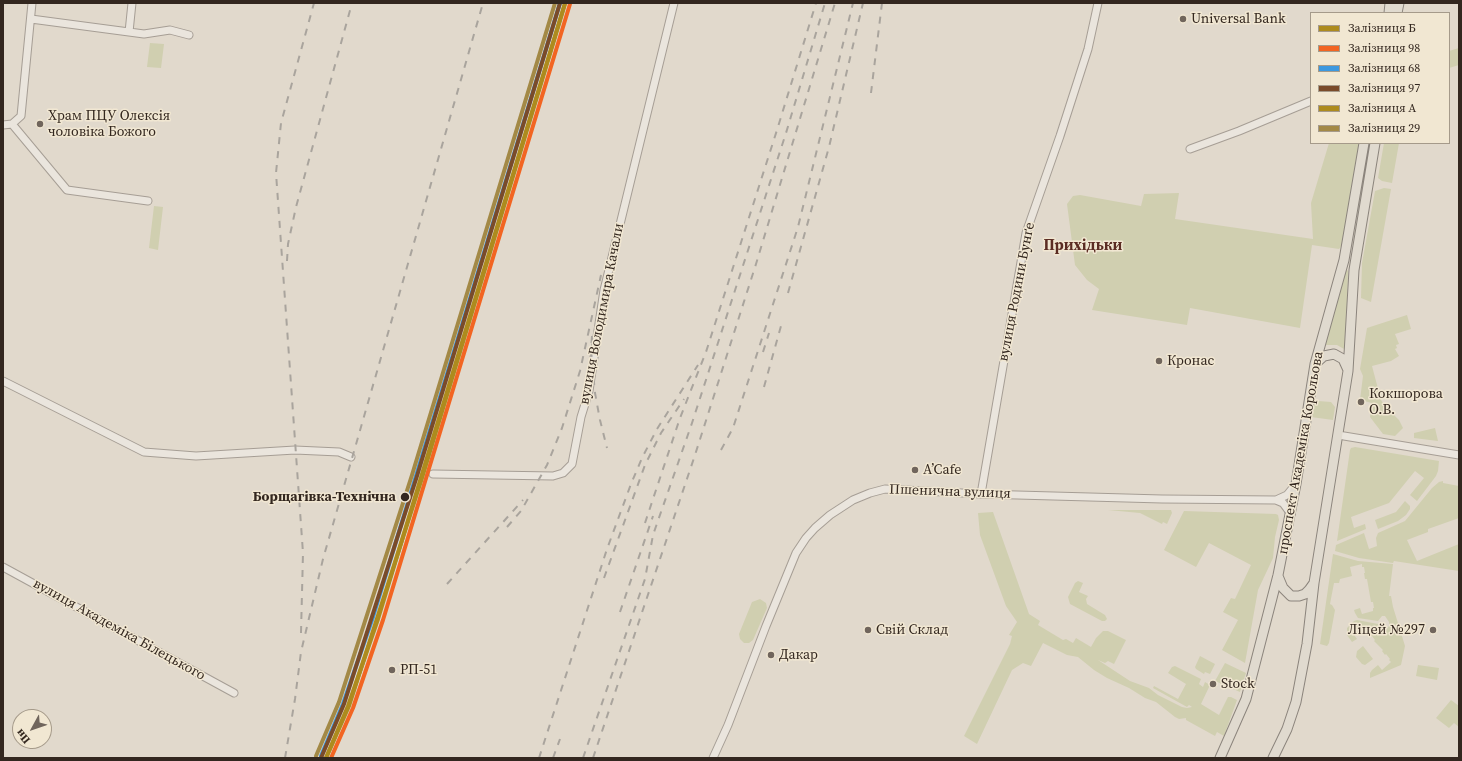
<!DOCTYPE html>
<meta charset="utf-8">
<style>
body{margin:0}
#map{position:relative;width:1462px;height:761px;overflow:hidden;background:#e1d9cc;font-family:"Source Serif 4",serif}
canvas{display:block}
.frame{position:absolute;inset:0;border:4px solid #33271f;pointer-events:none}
.legend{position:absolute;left:1310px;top:12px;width:140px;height:132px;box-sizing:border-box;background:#f1e7d2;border:1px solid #a59a8a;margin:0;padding:5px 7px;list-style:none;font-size:12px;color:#33271f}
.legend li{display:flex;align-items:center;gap:8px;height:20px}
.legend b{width:20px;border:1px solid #a59a8a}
.north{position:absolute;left:12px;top:709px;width:40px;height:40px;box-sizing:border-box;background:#f1e7d2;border:1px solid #a59a8a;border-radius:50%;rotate:230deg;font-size:11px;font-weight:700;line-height:16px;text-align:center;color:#33271f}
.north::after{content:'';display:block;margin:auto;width:14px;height:18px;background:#70655c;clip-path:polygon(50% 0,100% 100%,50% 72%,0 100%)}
</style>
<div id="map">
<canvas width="1462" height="761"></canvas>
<div class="frame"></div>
<ul class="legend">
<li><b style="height:5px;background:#ad8b1e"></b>Залізниця Б</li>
<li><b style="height:5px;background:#f26522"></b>Залізниця 98</li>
<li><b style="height:5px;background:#3d98df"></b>Залізниця 68</li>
<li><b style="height:5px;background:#7a4b2a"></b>Залізниця 97</li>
<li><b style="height:5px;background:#ad8b1e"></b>Залізниця A</li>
<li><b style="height:5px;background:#a38946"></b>Залізниця 29</li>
</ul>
<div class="north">Пн</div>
</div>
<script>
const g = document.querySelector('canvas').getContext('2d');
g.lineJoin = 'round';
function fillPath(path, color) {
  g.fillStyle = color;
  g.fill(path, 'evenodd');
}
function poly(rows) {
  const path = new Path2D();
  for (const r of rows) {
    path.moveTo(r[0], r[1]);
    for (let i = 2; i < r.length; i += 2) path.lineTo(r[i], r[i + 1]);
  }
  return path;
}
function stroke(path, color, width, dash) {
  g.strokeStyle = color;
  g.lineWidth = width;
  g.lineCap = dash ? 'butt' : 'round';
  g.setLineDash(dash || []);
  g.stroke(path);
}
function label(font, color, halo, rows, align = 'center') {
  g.font = font + ' "Source Serif 4",serif';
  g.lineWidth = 3;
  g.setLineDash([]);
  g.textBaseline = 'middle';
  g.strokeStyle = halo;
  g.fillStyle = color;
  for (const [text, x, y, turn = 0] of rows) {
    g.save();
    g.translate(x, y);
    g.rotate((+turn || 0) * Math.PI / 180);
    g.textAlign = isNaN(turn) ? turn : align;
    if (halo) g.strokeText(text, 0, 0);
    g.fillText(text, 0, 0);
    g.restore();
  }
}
fillPath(poly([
 [150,43,164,44,161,68,147,67],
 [1459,48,1459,65,1449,68,1449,51],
 [1329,143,1360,143,1342,245,1339,249,1312,245,1300,328,1190,308,1187,325,1092,310,1099,289,1087,280,1075,265,1067,204,1073,196,1080,195,1141,206,1144,194,1179,193,1175,219,1313,239,1311,203],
 [1384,143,1399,143,1392,183,1382,181,1378,178],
 [1384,188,1391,189,1371,302,1361,298,1362,263,1375,191],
 [154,206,163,207,158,250,149,248],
 [1348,270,1346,348,1344,349,1337,345,1326,345,1324,343,1346,271],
 [1407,315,1411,329,1395,334,1399,344,1396,345,1397,348,1395,349,1399,356,1391,361,1372,366,1381,400,1386,407,1399,420,1403,428,1395,436,1383,434,1370,417,1372,403,1360,400,1363,376,1360,369,1367,328],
 [1318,401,1331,402,1335,407,1333,420,1311,417,1314,403],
 [1435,428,1438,441,1414,438,1414,433],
 [1355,447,1439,461,1438,471,1436,476,1417,501,1410,495,1424,478,1415,471,1389,503,1351,517,1354,528,1365,524,1366,529,1337,541,1350,450,1351,448],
 [1443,481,1443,483,1459,486,1459,518,1428,529,1428,532,1407,540,1417,561,1459,544,1459,571,1394,561,1393,563,1359,558,1335,551,1336,545,1364,533,1369,549,1377,546,1376,538,1378,533,1405,521,1432,488,1439,482],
 [1405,501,1410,506,1410,509,1406,515,1398,521,1378,529,1375,520,1396,512],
 [1108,510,1171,510,1172,513,1167,524,1163,522,1162,524,1140,513],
 [1184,511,1276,514,1278,515,1279,520,1275,537,1273,558,1258,590,1245,663,1222,650,1238,620,1223,612,1231,598,1235,599,1251,565,1209,543,1196,567,1164,550],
 [993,512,1029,614,1040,621,1038,625,1063,640,1066,639,1073,643,1076,638,1091,647,1096,638,1103,631,1108,631,1126,640,1114,664,1108,661,1105,663,1098,660,1130,681,1149,688,1158,695,1182,707,1187,708,1192,707,1189,705,1187,707,1153,688,1154,686,1178,699,1186,684,1168,673,1172,667,1175,666,1201,679,1199,684,1203,687,1205,682,1210,685,1201,704,1219,715,1228,697,1231,697,1237,700,1224,736,1217,732,1215,736,1186,720,1186,718,1179,719,1175,717,1156,702,1145,698,1129,688,1107,678,1094,670,1078,657,1067,655,1043,643,1031,666,1023,663,1012,670,977,744,964,736,1010,644,1012,636,1009,635,1017,622,1006,606,980,535,978,513],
 [1333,554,1358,561,1393,564,1389,596,1391,596,1393,607,1405,646,1401,665,1370,678,1370,673,1372,670,1378,665,1382,670,1391,662,1389,660,1390,659,1386,654,1385,655,1382,651,1383,650,1374,641,1375,640,1372,636,1370,636,1367,632,1368,631,1364,626,1363,627,1361,625,1352,632,1357,639,1352,642,1347,635,1347,628,1354,621,1357,620,1378,624,1379,628,1383,631,1385,631,1389,626,1389,622,1385,616,1382,616,1378,621,1358,618,1355,613,1354,610,1360,608,1362,614,1373,611,1373,608,1374,608,1373,602,1371,602,1367,579,1365,579,1364,573,1365,573,1364,567,1362,567,1362,564,1350,567,1352,576,1340,579,1339,583,1334,583,1330,604,1332,605,1335,610,1329,643,1327,646,1320,644],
 [1078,581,1083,583,1079,592,1088,596,1086,599,1087,604,1105,615,1107,619,1105,621,1102,621,1070,604,1068,597,1075,583],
 [760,599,766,603,767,608,753,640,749,643,744,643,740,639,739,634,752,602],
 [1363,646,1373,659,1365,665,1362,664,1356,657,1357,651],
 [1200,656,1215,664,1210,674,1205,672,1204,674,1196,669,1195,667],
 [1225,663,1246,673,1240,692,1215,681],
 [1418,665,1439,668,1437,680,1416,676],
 [1451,700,1459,706,1459,727,1454,723,1449,728,1436,718]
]), '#d0cfb0');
const minor = poly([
 [31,19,129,32,144,34,170,30,189,35],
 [129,32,132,3],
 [12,124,21,116,32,3],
 [3,125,12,124,67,190,148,201],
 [1190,149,1239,131,1311,101],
 [3,381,144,452,196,456,295,450,339,452,351,457],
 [1338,435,1459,455],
 [433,474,553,476,563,473,572,464,581,417,589,391,604,290,674,3],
 [981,494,1026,233,1060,136,1088,49,1098,3],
 [1276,500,1287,495,1296,484],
 [3,567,234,693],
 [713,758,728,725,766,626,796,553,806,538,815,528,830,515,853,500,870,493,885,489,981,494,1162,499,1276,500,1283,503,1291,514]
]);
const major = poly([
 [1389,13,1390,3],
 [1397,13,1399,3],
 [1315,364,1324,356,1334,354,1343,359,1348,370],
 [1278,576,1283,588,1291,596,1299,596,1305,594,1309,590,1314,583],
 [1220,758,1246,699,1278,575,1296,484,1315,364,1344,260,1364,143],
 [1273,758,1287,729,1296,702,1307,644,1314,583,1348,371,1354,270,1375,143]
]);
stroke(minor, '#a69e95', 9);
stroke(major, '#8b847c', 11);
stroke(minor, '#eae5dd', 7);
stroke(major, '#e0dacf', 9);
stroke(poly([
 [871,93,882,3],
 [287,261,288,244,296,207,352,3],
 [788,293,829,147,863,3],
 [592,336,591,350,595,393,600,420,607,448],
 [763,352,769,333],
 [764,387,781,326],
 [721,450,733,428,798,227,853,3],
 [645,523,680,418,706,352,777,130,816,3],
 [507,527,521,511,547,465,562,428,580,371,601,275],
 [604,578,645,465,661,433,684,399],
 [447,584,523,500],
 [620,612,653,516],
 [301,633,303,553,276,173,281,123,314,3],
 [285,758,295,699,301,652,323,559,483,3],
 [539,758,607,549,631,484,642,458,657,429,698,365],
 [553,758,560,739],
 [583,758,645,579,653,535,692,423,786,133,825,3],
 [593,758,695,455,756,264,835,3]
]), '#a9a49d', 2, [7, 7]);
stroke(poly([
 [326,758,348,706,378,619,565,3]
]), '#ad8b1e', 4);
stroke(poly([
 [331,758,353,708,383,620,570,4]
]), '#f26522', 4);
stroke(poly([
 [321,756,343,704,373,617,560,3]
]), '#3d98df', 4);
stroke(poly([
 [321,758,344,704,417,476,560,3]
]), '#7a4b2a', 4);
stroke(poly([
 [326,758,349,706,422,478,565,4]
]), '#ad8b1e', 4);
stroke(poly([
 [316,756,339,702,412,475,555,3]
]), '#a38946', 4);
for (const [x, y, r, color] of [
 [1183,19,4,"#70655c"],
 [40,124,4,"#70655c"],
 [1159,361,4,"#70655c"],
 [1361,402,4,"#70655c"],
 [915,470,4,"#70655c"],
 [405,497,5,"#33271f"],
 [868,630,4,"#70655c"],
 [1433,630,4,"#70655c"],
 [771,655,4,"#70655c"],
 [392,670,4,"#70655c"],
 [1213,684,4,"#70655c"]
]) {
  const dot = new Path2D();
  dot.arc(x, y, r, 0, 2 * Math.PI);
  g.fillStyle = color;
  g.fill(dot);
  stroke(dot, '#f1e7d2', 1.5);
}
label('14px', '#33271f', '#f1e7d2', [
 ["Universal Bank",1191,19],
 ["Храм ПЦУ Олексія",48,116],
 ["чоловіка Божого",48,132],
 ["Кронас",1167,361],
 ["Кокшорова",1369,394],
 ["О.В.",1369,410],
 ["A’Cafe",923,470],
 ["Свій Склад",876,630],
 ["Ліцей №297",1425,630,"right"],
 ["Дакар",779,655],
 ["РП-51",400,670],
 ["Stock",1221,684]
], 'left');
label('14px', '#33271f', '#f1e7d2', [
 ["вулиця Родини Бунґе",1017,292,-79],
 ["вулиця Володимира Качали",602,314,-79],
 ["проспект Академіка Корольова",1301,453,-80],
 ["Пшенична вулиця",950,492,2],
 ["вулиця Академіка Білецького",119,630,29]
]);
label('bold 14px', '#33271f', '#f1e7d2', [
 ["Борщагівка-Технічна",396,497]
], 'right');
label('bold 15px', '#5b2c23', '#f1e7d2', [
 ["Прихідьки",1083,246]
]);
</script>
